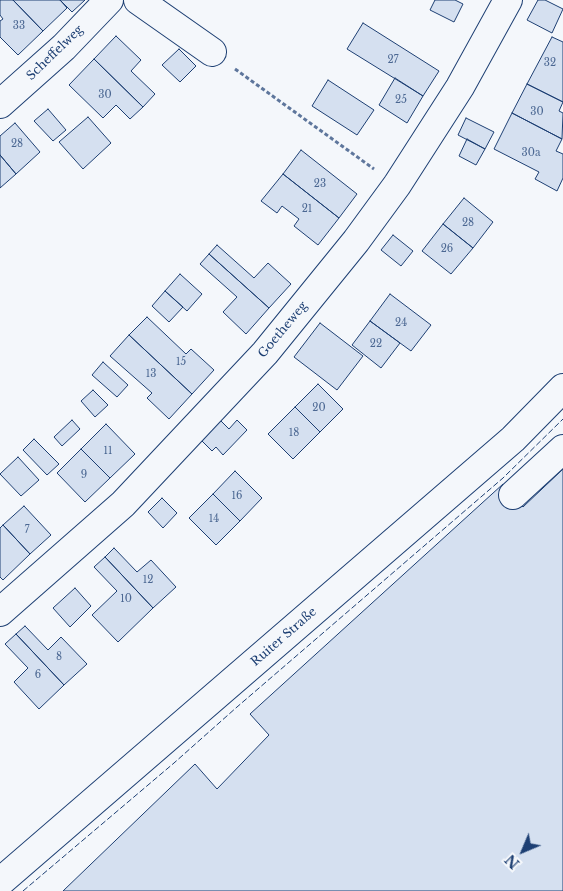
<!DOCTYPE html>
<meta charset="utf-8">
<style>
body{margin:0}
#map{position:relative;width:563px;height:891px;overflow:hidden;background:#f4f7fb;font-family:"Libre Baskerville",serif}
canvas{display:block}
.north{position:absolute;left:498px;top:826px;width:50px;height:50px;-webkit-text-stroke:4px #f4f7fb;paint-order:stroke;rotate:225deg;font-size:14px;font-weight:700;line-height:20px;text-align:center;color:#1d3f73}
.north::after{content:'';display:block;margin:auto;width:18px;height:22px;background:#1d3f73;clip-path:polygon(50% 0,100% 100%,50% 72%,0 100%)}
</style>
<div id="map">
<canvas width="563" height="891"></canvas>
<div class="north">N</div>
</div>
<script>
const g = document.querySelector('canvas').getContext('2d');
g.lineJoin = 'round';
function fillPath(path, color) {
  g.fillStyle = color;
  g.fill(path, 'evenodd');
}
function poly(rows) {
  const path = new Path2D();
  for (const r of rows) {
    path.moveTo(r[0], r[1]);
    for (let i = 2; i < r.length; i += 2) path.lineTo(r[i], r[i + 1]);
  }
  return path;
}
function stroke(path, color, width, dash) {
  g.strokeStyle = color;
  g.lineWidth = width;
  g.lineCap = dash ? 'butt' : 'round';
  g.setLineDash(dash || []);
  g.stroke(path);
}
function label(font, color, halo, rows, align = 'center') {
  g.font = font + ' "Libre Baskerville",serif';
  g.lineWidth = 4;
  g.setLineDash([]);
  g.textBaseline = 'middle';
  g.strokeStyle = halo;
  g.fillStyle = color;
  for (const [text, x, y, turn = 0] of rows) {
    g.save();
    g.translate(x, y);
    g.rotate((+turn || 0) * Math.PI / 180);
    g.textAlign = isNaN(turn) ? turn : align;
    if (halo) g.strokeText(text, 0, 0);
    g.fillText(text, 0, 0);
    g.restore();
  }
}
const building = poly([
 [0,0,13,0,43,31,18,55,0,37,0,21,3,19,0,15,0,0],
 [13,0,60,0,67,8,43,31,13,0],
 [60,0,85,0,72,12,60,0],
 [435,0,455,0,463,4,454,22,430,10,435,0],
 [538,0,545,0,563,9,552,33,527,20,538,0],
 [363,23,439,71,423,96,347,49,363,23],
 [116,36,141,60,131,71,155,94,143,107,94,59,116,36],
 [552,37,563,42,563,102,527,84,552,37],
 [179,49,196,66,180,82,162,65,179,49],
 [94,59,143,107,130,119,116,105,103,118,69,85,94,59],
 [395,78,423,96,407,123,379,105,395,78],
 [328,80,374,110,357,135,312,106,328,80],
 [527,84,563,102,559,111,563,113,562,139,512,113,527,84],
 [48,109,66,130,53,141,34,121,48,109],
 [512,113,562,139,556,151,563,154,563,178,557,191,535,179,539,172,494,149,512,113],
 [88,117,111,143,83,169,59,142,88,117],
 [466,118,494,132,485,149,458,135,466,118],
 [15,123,40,152,16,174,0,155,0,136,15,123],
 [467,139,485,149,476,165,459,156,467,139],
 [301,150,357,194,339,218,283,174,301,150],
 [0,155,16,174,0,188,0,155],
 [283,174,339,218,318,245,294,226,299,219,282,206,277,213,261,201,283,174],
 [464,198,493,222,473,248,443,224,464,198],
 [443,224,473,248,451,274,422,251,443,224],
 [393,235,413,251,401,266,381,250,393,235],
 [217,245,254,278,268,263,291,284,269,308,209,254,217,245],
 [209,254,269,308,246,334,223,312,237,297,200,264,209,254],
 [180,274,202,294,187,311,165,291,180,274],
 [165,291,183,307,169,322,152,306,165,291],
 [390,294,431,325,411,351,370,321,390,294],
 [147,317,186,354,191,349,214,370,192,394,129,335,147,317],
 [370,321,400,343,381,368,352,345,370,321],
 [320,323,363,356,337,390,294,357,320,323],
 [129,335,192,394,169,419,147,398,152,393,110,356,129,335],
 [103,362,128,385,117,397,92,375,103,362],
 [318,384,343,409,320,432,295,407,318,384],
 [93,390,108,405,95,417,81,401,93,390],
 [295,407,320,432,293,459,268,434,295,407],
 [72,420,80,429,62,446,54,437,72,420],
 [220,420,229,429,237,420,247,430,223,455,216,447,212,451,201,440,220,420],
 [106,424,135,454,110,478,81,449,106,424],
 [34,439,59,464,47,475,23,450,34,439],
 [81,449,110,478,85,502,57,473,81,449],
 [18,457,39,480,21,496,0,474,18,457],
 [563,469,563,891,63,891,195,764,217,789,269,735,250,714,503,484,523,507,563,469],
 [235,471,262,498,240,521,213,494,235,471],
 [213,494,240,521,216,545,189,518,213,494],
 [162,498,177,513,163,528,148,512,162,498],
 [24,506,51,535,30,554,3,525,24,506],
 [3,525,30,554,3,580,0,577,0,528,3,525],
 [114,548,137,572,151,560,176,587,153,608,105,557,114,548],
 [105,557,153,608,118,642,92,615,117,591,94,567,105,557],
 [75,588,91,606,70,627,53,608,75,588],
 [25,626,48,650,61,637,87,664,64,685,16,634,25,626],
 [16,634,64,685,39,709,14,682,28,668,5,644,16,634]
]);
fillPath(building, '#d5e0f0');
stroke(building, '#1d3f73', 1);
const minor = poly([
 [138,0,212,52],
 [0,104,64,47,109,0],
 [513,495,563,449],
 [0,612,123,504,265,353,356,241,397,185,460,87,508,0],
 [0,882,513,439,563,388]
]);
stroke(minor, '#1d3f73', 30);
stroke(poly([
 [235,69,374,169]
]), '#5e769c', 3, [4, 2.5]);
stroke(minor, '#f4f7fb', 28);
stroke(poly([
 [23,891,174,763,237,707,503,478,563,419]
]), '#1d3f73', 1, [6, 2.5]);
label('10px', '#4b6792', null, [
 ["33",19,26],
 ["27",393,60],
 ["32",550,63],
 ["30",105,95],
 ["25",401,100],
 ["30",537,112],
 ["28",17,144],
 ["30a",531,153],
 ["23",320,184],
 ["21",307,209],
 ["28",468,223],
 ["26",447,249],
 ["24",401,323],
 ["22",376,344],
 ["15",181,362],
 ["13",151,374],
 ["20",319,408],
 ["18",294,433],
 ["11",108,451],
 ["9",84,475],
 ["16",237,496],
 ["14",214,519],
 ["7",27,530],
 ["12",148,580],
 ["10",126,599],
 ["8",59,657],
 ["6",38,675]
]);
label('12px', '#1d3f73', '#f4f7fb', [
 ["Scheffelweg",55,53,-44],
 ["Goetheweg",283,330,-50],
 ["Ruiter Straße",284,637,-41]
]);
</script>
